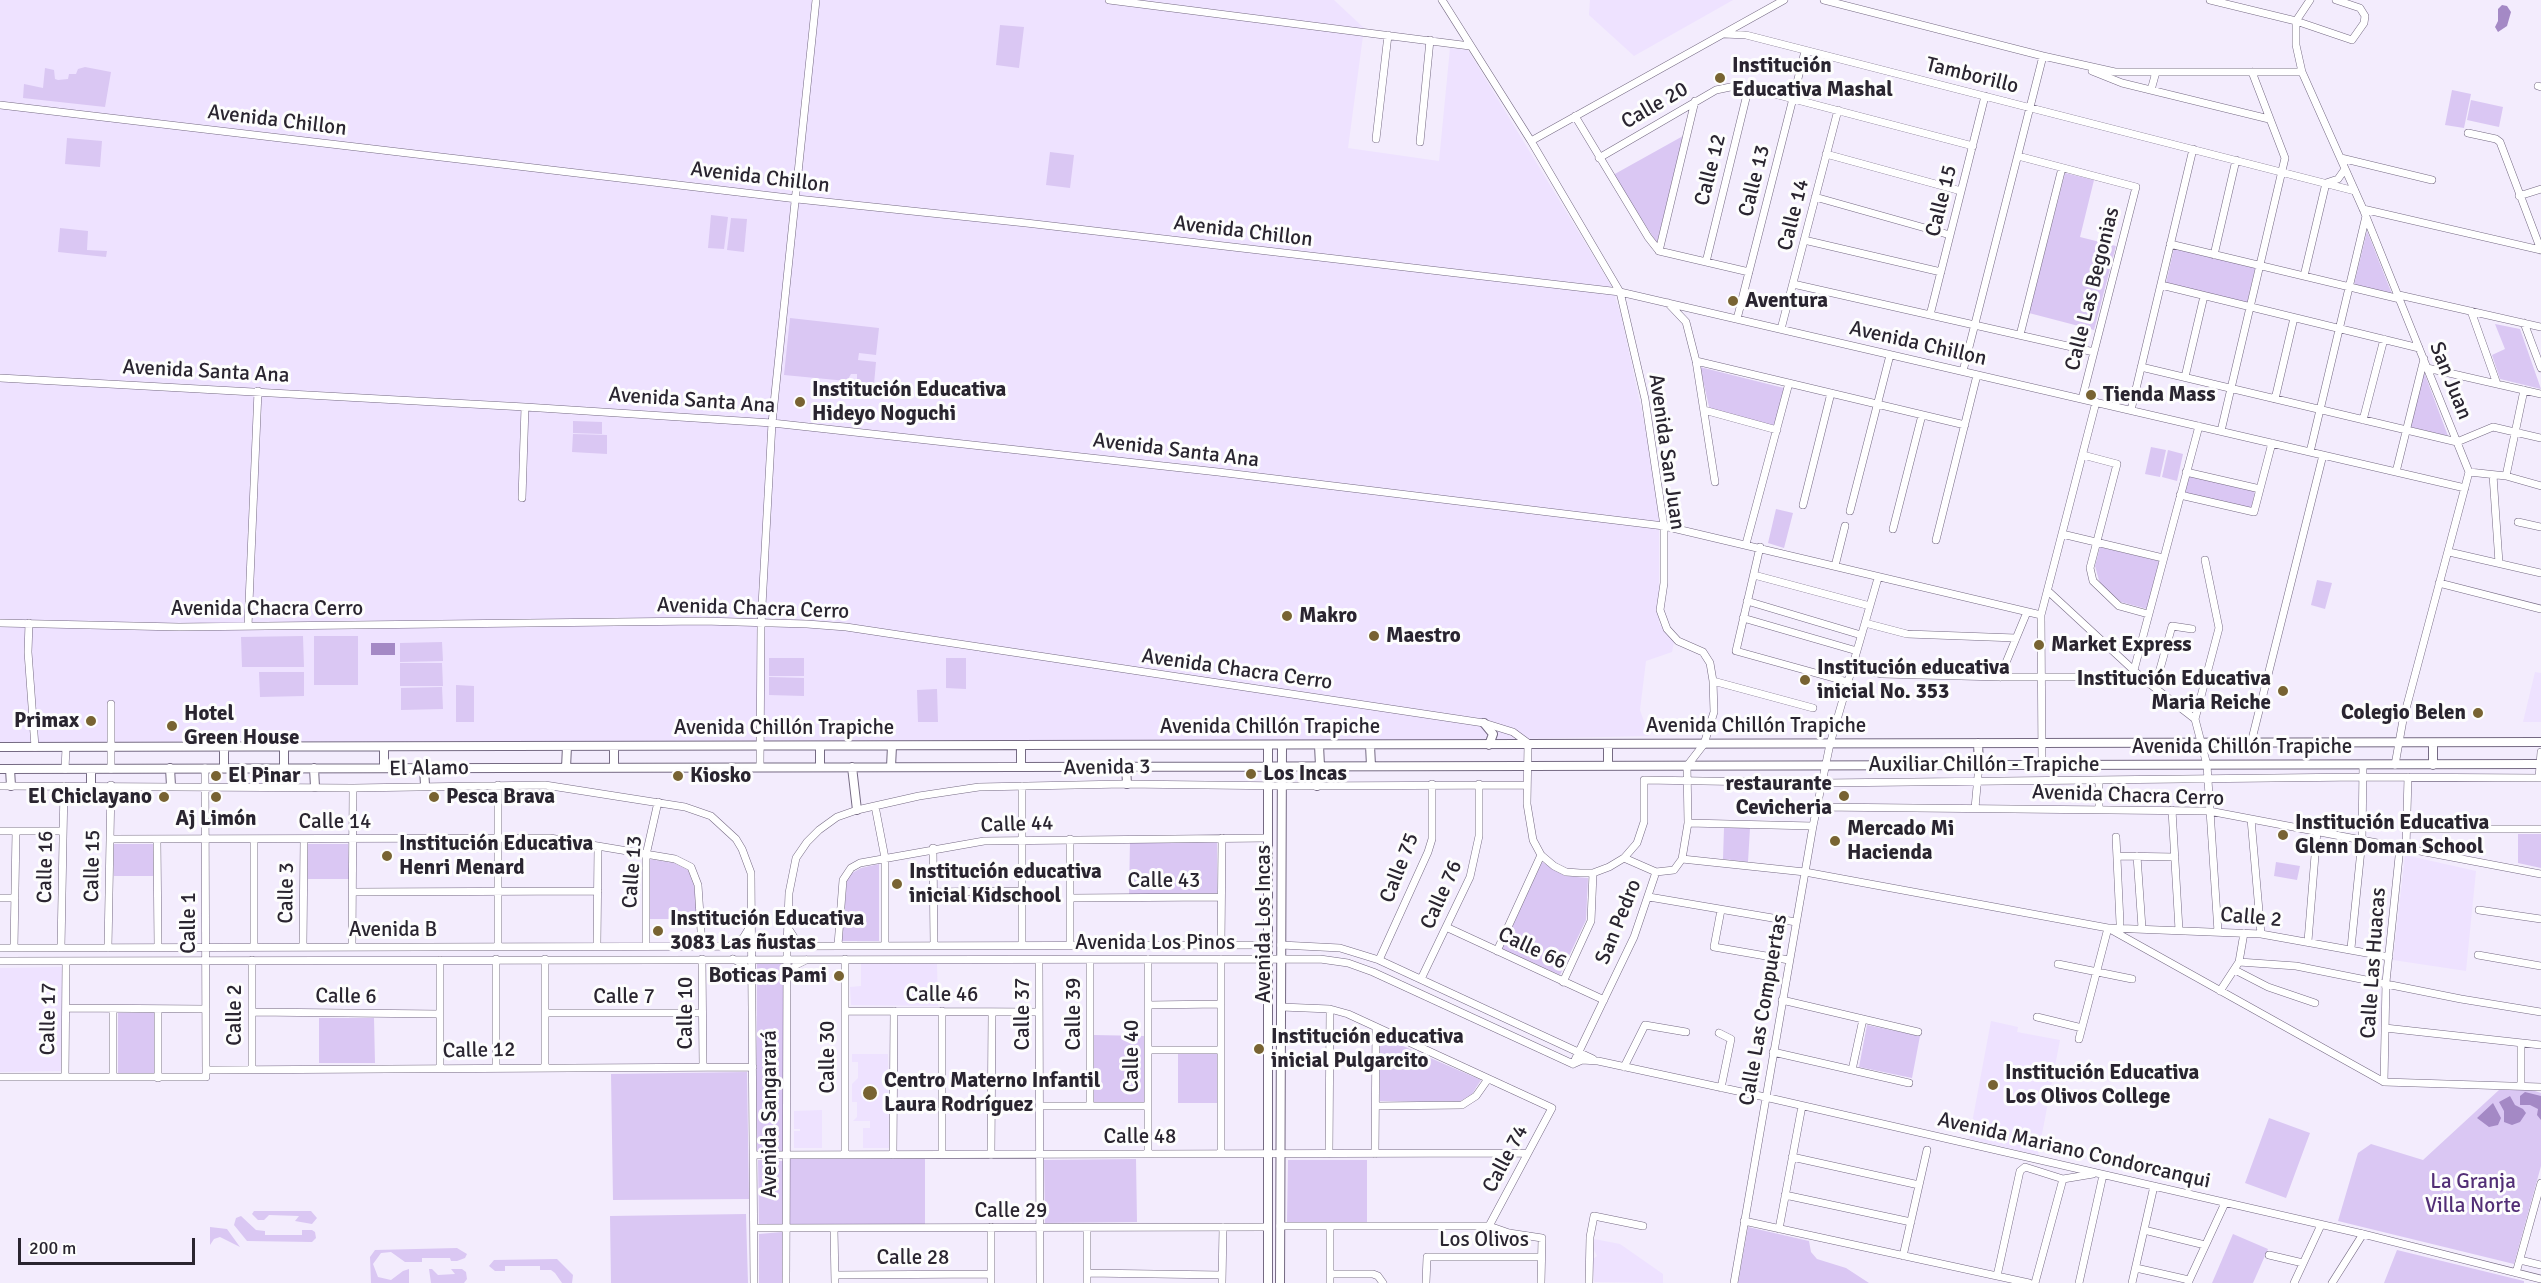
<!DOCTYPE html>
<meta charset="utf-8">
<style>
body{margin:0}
#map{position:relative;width:2541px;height:1283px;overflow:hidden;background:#f3ecfd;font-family:Signika,sans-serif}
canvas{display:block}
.scale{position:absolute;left:18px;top:1238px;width:177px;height:27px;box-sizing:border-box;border:3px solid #2a2530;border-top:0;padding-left:8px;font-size:18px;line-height:21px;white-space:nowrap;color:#2a2530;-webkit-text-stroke:4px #fdfdfd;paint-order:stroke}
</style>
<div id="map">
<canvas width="2541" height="1283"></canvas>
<div class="scale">200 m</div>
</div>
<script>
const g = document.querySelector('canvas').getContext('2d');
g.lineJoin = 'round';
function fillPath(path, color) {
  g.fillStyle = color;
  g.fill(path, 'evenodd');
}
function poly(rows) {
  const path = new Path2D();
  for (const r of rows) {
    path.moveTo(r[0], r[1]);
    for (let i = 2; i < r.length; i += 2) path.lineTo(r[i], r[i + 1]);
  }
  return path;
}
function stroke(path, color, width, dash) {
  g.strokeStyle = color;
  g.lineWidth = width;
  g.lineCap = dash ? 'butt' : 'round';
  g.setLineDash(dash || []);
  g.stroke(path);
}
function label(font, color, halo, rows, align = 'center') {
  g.font = font + ' Signika,sans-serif';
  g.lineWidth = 6;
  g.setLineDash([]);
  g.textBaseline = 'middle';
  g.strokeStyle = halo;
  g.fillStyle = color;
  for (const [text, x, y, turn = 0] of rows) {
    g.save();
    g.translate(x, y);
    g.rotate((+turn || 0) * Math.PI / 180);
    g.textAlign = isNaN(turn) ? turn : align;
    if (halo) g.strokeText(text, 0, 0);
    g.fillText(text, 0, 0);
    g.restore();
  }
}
fillPath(poly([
 [0,0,1334,0,1364,28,1348,148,1439,161,1450,48,1468,50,1612,287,1621,315,1649,444,1659,519,1659,623,1674,642,1672,652,1646,661,1640,710,1649,736,1472,740,0,742],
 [1590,0,1733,0,1634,56,1589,15],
 [2535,672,2541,673,2541,722,2523,722],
 [2405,855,2476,871,2466,971,2393,960],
 [861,963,937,964,938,1006,851,1005,850,987,861,986],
 [62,967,61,1071,0,1072,0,968],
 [1991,1021,2018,1027,2017,1032,2060,1040,2038,1155,1969,1139],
 [852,1054,888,1054,889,1148,863,1148,863,1128,870,1128,870,1121,853,1121,857,1117,857,1102,852,1102,852,1084,858,1078,858,1062,852,1062],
 [822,1110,822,1148,794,1148,794,1131,800,1131,800,1129,794,1129,794,1111],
 [1594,1239,1620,1244,1663,1274,1663,1283,1594,1282,1593,1259,1597,1256,1593,1248]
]), '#eee2ff');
fillPath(poly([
 [1000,25,1024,27,1019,68,996,65],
 [85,67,111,72,105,107,23,98,24,84,43,88,45,68,54,70,55,79,58,80,68,79,69,74,76,74,78,69],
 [2452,90,2471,94,2464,128,2445,125],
 [2471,100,2503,107,2499,127,2467,120],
 [1683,136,1657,243,1613,175],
 [67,138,102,141,100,167,65,164],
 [1050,152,1074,155,1070,188,1046,185],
 [2065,173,2094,180,2080,237,2116,246,2094,330,2029,313],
 [711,215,728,217,724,249,708,248],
 [731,218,747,219,744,252,727,250],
 [60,228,88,231,87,250,107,251,106,257,58,252],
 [2367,231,2392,294,2354,285],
 [2174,248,2255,268,2247,303,2166,283],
 [790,318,879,328,876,355,859,353,858,360,876,362,874,384,857,382,857,374,851,374,847,381,784,375],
 [2495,324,2520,329,2541,389,2500,379,2492,355,2505,349],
 [1700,367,1784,388,1774,427,1710,411],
 [2424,372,2448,436,2410,427],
 [573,421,602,422,602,434,573,433],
 [573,434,607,435,607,454,572,452],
 [2151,447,2166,450,2160,477,2145,474],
 [2168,450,2183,454,2177,481,2162,477],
 [2188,476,2255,491,2251,509,2184,494],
 [1776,509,1793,513,1784,548,1768,543],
 [2100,547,2159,561,2147,609,2121,602,2100,584,2095,566],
 [2317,580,2332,583,2325,609,2311,605],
 [303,636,304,667,242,667,241,637],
 [314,636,358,636,358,685,314,685],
 [442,642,443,661,400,662,400,643],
 [769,658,804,658,804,676,769,676],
 [946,658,966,658,966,689,946,688],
 [400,663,442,663,443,686,400,686],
 [259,672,304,672,304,696,260,697],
 [769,677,804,678,804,696,769,695],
 [456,685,474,686,474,722,456,722],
 [442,687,443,709,401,710,401,688],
 [937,689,938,722,918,722,917,690],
 [1724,828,1750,828,1748,862,1723,859],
 [2518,834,2541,834,2541,868,2518,863],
 [1130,841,1217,842,1217,895,1129,895],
 [114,844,153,844,153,876,114,876],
 [307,844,348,844,349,879,308,879],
 [649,859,674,863,688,870,694,886,698,919,648,919],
 [1542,862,1565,876,1588,878,1586,920,1560,975,1502,949],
 [2276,862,2300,866,2297,880,2274,876],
 [879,864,879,941,842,941,847,879,852,873,861,868],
 [757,962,784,962,784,1152,756,1151],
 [118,1013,154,1013,154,1073,118,1073],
 [319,1018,374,1018,375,1063,319,1063],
 [1867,1025,1920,1036,1912,1078,1859,1067],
 [1093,1035,1145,1036,1145,1104,1093,1103],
 [1380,1036,1481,1080,1472,1094,1459,1102,1380,1101],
 [1178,1054,1218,1054,1218,1103,1178,1103],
 [747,1072,749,1199,613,1200,611,1074],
 [2529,1089,2541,1093,2541,1166,2514,1264,2338,1221,2358,1153,2371,1144,2423,1160,2499,1090],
 [2269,1118,2310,1133,2286,1198,2245,1183],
 [790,1159,925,1159,925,1224,790,1224],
 [1136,1159,1137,1222,1045,1223,1044,1160],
 [758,1160,783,1161,784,1225,759,1225],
 [1288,1160,1367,1160,1367,1223,1287,1222],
 [254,1211,311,1211,317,1218,312,1224,295,1221,299,1216,269,1215,264,1220,258,1220,252,1214],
 [746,1214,748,1283,611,1283,610,1216],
 [241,1216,256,1230,265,1231,265,1235,302,1235,302,1230,312,1230,315,1232,316,1238,312,1242,247,1241,234,1225,236,1218],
 [210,1227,227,1229,240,1247,220,1237,214,1239,210,1245],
 [1748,1227,1809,1241,1811,1252,1817,1259,1846,1268,1869,1283,1738,1283],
 [782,1232,782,1283,759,1283,759,1234],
 [2233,1234,2268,1249,2253,1283,2212,1283],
 [457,1248,467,1254,465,1258,457,1261,451,1261,450,1258,422,1258,422,1262,405,1262,391,1252,381,1253,373,1264,378,1277,391,1280,403,1271,409,1269,409,1283,371,1283,370,1257,375,1250],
 [2397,1250,2524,1281,2524,1283,2384,1283],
 [557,1259,573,1275,572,1283,562,1283,555,1273,551,1270,540,1270,540,1266,505,1266,505,1271,495,1271,489,1266,494,1260],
 [429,1269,432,1269,438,1275,455,1274,451,1269,462,1269,466,1272,467,1279,464,1283,431,1283]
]), '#dac7f3');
fillPath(poly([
 [2502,5,2507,6,2511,12,2507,26,2498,32,2495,27,2498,21,2498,9],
 [371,643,395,643,395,655,371,655],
 [2525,1092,2541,1096,2541,1120,2537,1115,2538,1109,2530,1105,2520,1105,2520,1096],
 [2510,1096,2515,1105,2523,1109,2526,1113,2520,1122,2512,1125,2504,1122,2504,1111,2499,1102],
 [2493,1103,2501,1118,2498,1125,2489,1127,2477,1118]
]), '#a489c5');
const minor = poly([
 [1109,0,1470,46],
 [1442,0,1531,141,1620,292,1645,399,1664,526,1664,583,1660,610,1667,629,1678,641,1703,652,1710,663,1713,681,1714,712,1704,744,1687,766,1688,823,1682,859,1674,870,1656,872,1634,937,1573,1064],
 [1824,0,2043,56,2115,72,2302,72],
 [2210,0,2296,21,2352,40,2364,23,2365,16,2360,8,2336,0],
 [2296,21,2296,45,2302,72,2363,209,2469,472,2403,720,2395,765],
 [2296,21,2310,0],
 [1724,34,1746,35,2355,191],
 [2092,71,2122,83,2269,119],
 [2538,86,2541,87],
 [2151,90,2156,72],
 [0,105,797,199,1026,223,1620,292,2465,488],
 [1575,116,1648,237,1659,251,1749,272],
 [2468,133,2496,139,2500,142,2541,250],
 [1376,139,1388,35],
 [1531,141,1784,0],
 [1420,142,1430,40],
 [1826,154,1961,191],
 [2018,156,2136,187,2082,399],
 [1599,158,1716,90,1740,85,1973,146],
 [2341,158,2432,180],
 [2519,196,2541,189],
 [1815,197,1950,235],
 [2363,209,2541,250],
 [1804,240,1941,272],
 [2170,244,2400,299],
 [1659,251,1695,101],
 [2214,255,2236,160],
 [1706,262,1749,86],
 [2304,276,2326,183,2338,179,2345,169],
 [1793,284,2094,352],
 [2161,285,2419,348],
 [2399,295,2541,327],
 [1668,303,1686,322,1696,361,1715,482],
 [2471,311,2497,384],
 [1930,315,1985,96],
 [1737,319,1805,51],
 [2524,323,2541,368],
 [1781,329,1838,110],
 [2020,335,2062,168],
 [1696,361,1965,425],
 [2141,367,2457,442,2493,427,2541,438],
 [2427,368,2541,394],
 [1963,371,2043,56],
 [2185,377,2204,296],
 [0,378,525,407,772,423,1218,472,1664,526,2041,615],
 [2275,399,2294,318],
 [1704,410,1777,430],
 [2131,410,2193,149],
 [2363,420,2384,339],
 [2221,431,2285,158,2252,72],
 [2310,452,2366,216],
 [2083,455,2117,464,2090,568,2093,581,2119,606,2148,614],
 [2186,472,2260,489],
 [2396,472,2424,359],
 [2469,472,2506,476,2541,486],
 [2493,475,2499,563],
 [2506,476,2524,390],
 [2180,495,2254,512,2272,443],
 [522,498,525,407],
 [1803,505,1831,393],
 [1850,511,1890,355],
 [2518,522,2541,527],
 [1893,529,1922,415],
 [2062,534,2163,558],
 [1936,540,1977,375],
 [1746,544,1789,383],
 [1760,547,1736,651,1848,682],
 [2449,552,2541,573],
 [2205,560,2219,628,2195,719,2207,765,2218,932],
 [1835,566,1845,526],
 [1754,575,1870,606],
 [2439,583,2541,609],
 [2048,591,2141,677,2195,719],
 [1747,601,1861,635],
 [1743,618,1857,651],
 [0,623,179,627,703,621,807,624,846,627,1484,723,1513,732,1528,743,1527,804,1533,840,1541,855,1554,866,1566,872,1580,873,1593,873,1609,867,1624,858,1637,843,1644,822,1644,780,1822,783,2363,777,2541,778],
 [29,623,28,652,35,747],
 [1865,623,1907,634,2016,638],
 [248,626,258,391],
 [1852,667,1882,674,2000,677,2141,677],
 [2134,670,2199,426],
 [2000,677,2027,612],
 [1713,681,1813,708],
 [2155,687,2172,626,2192,629],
 [2251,743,2323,455],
 [2042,765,2041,615,2096,402],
 [760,767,761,624,772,423,816,0],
 [65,769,66,748],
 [111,769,111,704],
 [2539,778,2541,752],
 [2099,780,2099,810],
 [0,786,353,788,545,785,685,807,711,816,736,839,742,849,751,873,754,1283],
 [875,806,885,858,885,946],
 [1817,807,2209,811,2541,874],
 [1975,808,1979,765],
 [2172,810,2179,930],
 [2251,819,2261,934],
 [1688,823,1813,826],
 [2407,829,2541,829],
 [0,831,63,831],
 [2116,837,2120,923],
 [110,839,550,838,675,859,691,867,698,885,702,946],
 [157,839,158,948],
 [254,839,254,947],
 [933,848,934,946],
 [2406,848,2408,777],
 [2117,856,2175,857],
 [2137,856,2142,928],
 [1624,858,1656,872],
 [1682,859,1805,872,2108,928,2384,1082,2541,1087],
 [353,892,598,891],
 [934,892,1022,891],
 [1649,897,1796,922],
 [0,898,15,898],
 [1070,898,1221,897],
 [1721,910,1714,947,1789,960],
 [2479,910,2541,919],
 [1446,927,1604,1000],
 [788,928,795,939,806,944],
 [2109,928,2261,934,2389,957],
 [2308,941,2317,831],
 [732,944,743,938,751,925],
 [838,945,843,880,851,868,860,863,984,841,1268,838],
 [1022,945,1022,786],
 [1070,945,1070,839],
 [1221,945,1222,838],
 [1281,945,1340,948,1379,960,1593,1059],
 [597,946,598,846],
 [646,946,646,855,658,802],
 [303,947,304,839],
 [352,947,353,788],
 [498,947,498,785],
 [0,948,1268,945],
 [14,948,16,831],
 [61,948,64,786],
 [108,948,111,785],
 [2351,948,2362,840,2363,765],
 [1497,951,1541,855],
 [2478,955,2541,966],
 [496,959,496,1067],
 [545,959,545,1067],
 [702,959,703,1067],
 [733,959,744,965,751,976],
 [252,960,252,1069],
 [1039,960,1040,1283],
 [1379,960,1428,852,1432,839,1432,784],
 [0,961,1320,959,1348,963,1373,972,1573,1064],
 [2239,962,2296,966,2461,999,2541,1012],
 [2058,964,2132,979],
 [2235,970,2268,987,2315,1003],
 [788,976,796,965,806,960],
 [1421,979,1470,877,1479,836,1479,784],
 [1563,982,1591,921,1593,873],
 [2220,991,2239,962,2244,933],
 [1782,1000,1918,1032],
 [1148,1005,1221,1004],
 [1281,1007,1330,1009,1348,1014,1552,1108,1489,1226],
 [66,1008,206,1009],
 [113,1009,113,1077],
 [845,1011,1039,1012],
 [252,1012,440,1014],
 [545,1013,702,1013],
 [2037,1017,2082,1028],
 [2385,1028,2541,1045],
 [1719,1033,1731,1039,1721,1088],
 [2079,1039,2108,928],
 [1148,1050,1221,1050],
 [1773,1052,1909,1083],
 [1573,1064,1582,1060,1598,1061,1765,1097,2363,1234,2541,1279],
 [1624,1067,1645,1025,1686,1032],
 [440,1068,440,960],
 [206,1070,753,1067],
 [1852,1070,1863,1019],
 [0,1077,206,1077,205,768],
 [65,1077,66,961],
 [158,1078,158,1009],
 [2384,1082,2386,982,2400,847],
 [2521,1085,2521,1043],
 [1039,1106,1148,1106],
 [1090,1106,1090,960],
 [1376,1106,1462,1105,1476,1096,1488,1079],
 [1148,1154,1148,959],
 [1221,1154,1221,959],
 [1329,1154,1330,1009],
 [1375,1154,1376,1027],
 [753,1155,1527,1153],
 [845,1155,845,959],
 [893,1155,894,1011],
 [942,1155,942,1011],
 [991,1155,992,1012],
 [1792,1157,1919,1185],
 [1785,1195,1911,1222],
 [1744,1221,2029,1283],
 [1280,1226,1489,1226,1509,1233,1542,1238,1541,1283],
 [991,1227,991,1283],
 [1330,1227,1330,1283],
 [754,1228,1267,1227],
 [834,1228,835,1283],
 [1779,1229,1802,1106],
 [2144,1230,2205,1245],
 [2269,1255,2303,1263],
 [1903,1256,1927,1150],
 [2520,1260,2541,1265],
 [2136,1268,2189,1280],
 [1087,1273,1222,1275],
 [2516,1273,2541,1183],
 [1330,1274,1373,1274,1378,1276,1383,1283],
 [835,1275,991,1274],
 [1997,1276,2020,1171,2025,1167,2063,1179],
 [786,1283,787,946,789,893,796,858,807,842,819,830,837,817,857,810,919,796,979,787,1124,784,1289,786,1527,785],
 [1087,1283,1087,1228],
 [1222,1283,1223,1227],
 [1426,1283,1427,1257,1541,1257],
 [1589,1283,1590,1237,1594,1216,1643,1226],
 [1734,1283,1813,826,1830,744,1878,578],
 [2035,1283,2063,1179,2093,1174],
 [2079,1283,2103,1175],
 [2132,1283,2154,1186],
 [2188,1283,2225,1203],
 [2294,1283,2321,1225],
 [2332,1283,2363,1234]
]);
const major = poly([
 [1484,723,1493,734,1489,745],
 [1978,743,1979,765],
 [1370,745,1371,766],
 [820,746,820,767],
 [1021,746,1021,767],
 [0,747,2541,742],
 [224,747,224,768],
 [284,747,284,768],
 [2433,765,2433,743],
 [1608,766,1608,744],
 [614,767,614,746],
 [852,767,857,810],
 [891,767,892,746],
 [1126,767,1127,784],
 [170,768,171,786],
 [314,768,315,787],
 [384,768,384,747],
 [424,768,425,785],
 [566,768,567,746],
 [0,769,2541,764],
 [10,769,11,786],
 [91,785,91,769],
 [1317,786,1320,766,1319,745],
 [1268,1283,1268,745],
 [1280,1283,1282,745]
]);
stroke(minor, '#756a83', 8);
stroke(major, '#756a83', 10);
stroke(minor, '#fff', 7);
stroke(major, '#fff', 8);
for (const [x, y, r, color] of [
 [1720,78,6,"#786332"],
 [1733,301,6,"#786332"],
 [2091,395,6,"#786332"],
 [800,402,6,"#786332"],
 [1287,616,6,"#786332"],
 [1374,636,6,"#786332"],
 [2039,645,6,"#786332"],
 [1805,680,6,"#786332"],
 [2283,691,6,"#786332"],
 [2478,713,6,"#786332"],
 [91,721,6,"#786332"],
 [172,726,6,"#786332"],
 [1251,774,6,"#786332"],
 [216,776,6,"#786332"],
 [678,776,6,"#786332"],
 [1844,796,6,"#786332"],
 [164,797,6,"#786332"],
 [216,797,6,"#786332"],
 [434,797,6,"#786332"],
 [2283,835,6,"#786332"],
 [1835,841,6,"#786332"],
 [387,856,6,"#786332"],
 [897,884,6,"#786332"],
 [658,931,6,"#786332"],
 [839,976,6,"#786332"],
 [1259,1049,6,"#786332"],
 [1993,1085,6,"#786332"],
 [870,1093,8,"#786332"]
]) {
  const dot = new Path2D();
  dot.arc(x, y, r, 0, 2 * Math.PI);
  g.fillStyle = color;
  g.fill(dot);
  stroke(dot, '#fdfdfd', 2);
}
label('bold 21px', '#2a2530', '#fdfdfd', [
 ["Institución",1732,66],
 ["Educativa Mashal",1732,90],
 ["Aventura",1745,301],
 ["Institución Educativa",812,390],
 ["Hideyo Noguchi",812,414],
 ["Tienda Mass",2103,395],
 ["Makro",1299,616],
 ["Maestro",1386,636],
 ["Market Express",2051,645],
 ["Institución educativa",1817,668],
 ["inicial No. 353",1817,692],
 ["Institución Educativa",2271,679,"right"],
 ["Maria Reiche",2271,703,"right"],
 ["Colegio Belen",2466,713,"right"],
 ["Hotel",184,714],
 ["Green House",184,738],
 ["Primax",79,721,"right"],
 ["Los Incas",1263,774],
 ["El Pinar",228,776],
 ["Kiosko",690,776],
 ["restaurante",1832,784,"right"],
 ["Cevicheria",1832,808,"right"],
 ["El Chiclayano",152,797,"right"],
 ["Pesca Brava",446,797],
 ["Aj Limón",216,819,"center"],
 ["Institución Educativa",2295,823],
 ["Glenn Doman School",2295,847],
 ["Mercado Mi",1847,829],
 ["Hacienda",1847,853],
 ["Institución Educativa",399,844],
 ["Henri Menard",399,868],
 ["Institución educativa",909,872],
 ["inicial Kidschool",909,896],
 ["Institución Educativa",670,919],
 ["3083 Las ñustas",670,943],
 ["Boticas Pami",827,976,"right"],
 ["Institución educativa",1271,1037],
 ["inicial Pulgarcito",1271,1061],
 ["Institución Educativa",2005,1073],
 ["Los Olivos College",2005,1097],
 ["Centro Materno Infantil",884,1081],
 ["Laura Rodríguez",884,1105]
], 'left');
label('21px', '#2a2530', '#fdfdfd', [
 ["Tamborillo",1972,76,14],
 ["Calle 20",1655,106,-30],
 ["Avenida Chillon",277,121,7],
 ["Calle 12",1711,170,-76],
 ["Avenida Chillon",760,178,7],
 ["Calle 13",1755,181,-76],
 ["Calle 15",1942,201,-76],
 ["Calle 14",1794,215,-76],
 ["Avenida Chillon",1243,232,7],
 ["Calle Las Begonias",2093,289,-76],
 ["Avenida Chillon",1918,344,13],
 ["Avenida Santa Ana",206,372,3],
 ["San Juan",2450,381,68],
 ["Avenida Santa Ana",692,401,4],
 ["Avenida Santa Ana",1176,451,7],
 ["Avenida San Juan",1666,452,82],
 ["Avenida Chacra Cerro",267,609],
 ["Avenida Chacra Cerro",753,609,2],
 ["Avenida Chacra Cerro",1237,670,8],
 ["Avenida Chillón Trapiche",1756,726],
 ["Avenida Chillón Trapiche",1270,727],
 ["Avenida Chillón Trapiche",784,728],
 ["Avenida Chillón Trapiche",2242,747],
 ["Auxiliar Chillón - Trapiche",1984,765],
 ["Avenida 3",1107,768,-1],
 ["El Alamo",429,769,-1],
 ["Avenida Chacra Cerro",2128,796,2],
 ["Calle 14",335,822],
 ["Calle 44",1017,825,-2],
 ["Calle 15",93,866,-89],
 ["Calle 16",46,867,-89],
 ["Calle 75",1400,868,-69],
 ["Calle 13",633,872,-86],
 ["Calle 43",1164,881],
 ["Calle 3",287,893,-89],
 ["Calle 76",1442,895,-66],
 ["Calle 2",2251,918,5],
 ["San Pedro",1619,922,-68],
 ["Calle 1",189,923,-90],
 ["Avenida Los Incas",1264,924,-90],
 ["Avenida B",393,930],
 ["Avenida Los Pinos",1155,943],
 ["Calle 66",1532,949,25],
 ["Calle Las Huacas",2374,963,-86],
 ["Calle 46",942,995],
 ["Calle 6",346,997,1],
 ["Calle 7",624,997],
 ["Calle Las Compuertas",1764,1010,-80],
 ["Calle 10",686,1013,-90],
 ["Calle 37",1023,1014,-90],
 ["Calle 39",1074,1014,-90],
 ["Calle 2",235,1015,-90],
 ["Calle 17",49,1019,-89],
 ["Calle 12",479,1051,-1],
 ["Calle 40",1132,1056,-90],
 ["Calle 30",828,1057,-90],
 ["Avenida Sangarará",770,1114,-90],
 ["Calle 48",1140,1137],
 ["Avenida Mariano Condorcanqui",2074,1151,13],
 ["Calle 74",1506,1159,-62],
 ["Calle 29",1011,1211],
 ["Los Olivos",1484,1240],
 ["Calle 28",913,1258]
]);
label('21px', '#522e76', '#fdfdfd', [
 ["La Granja",2473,1182],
 ["Villa Norte",2473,1206]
]);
</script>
